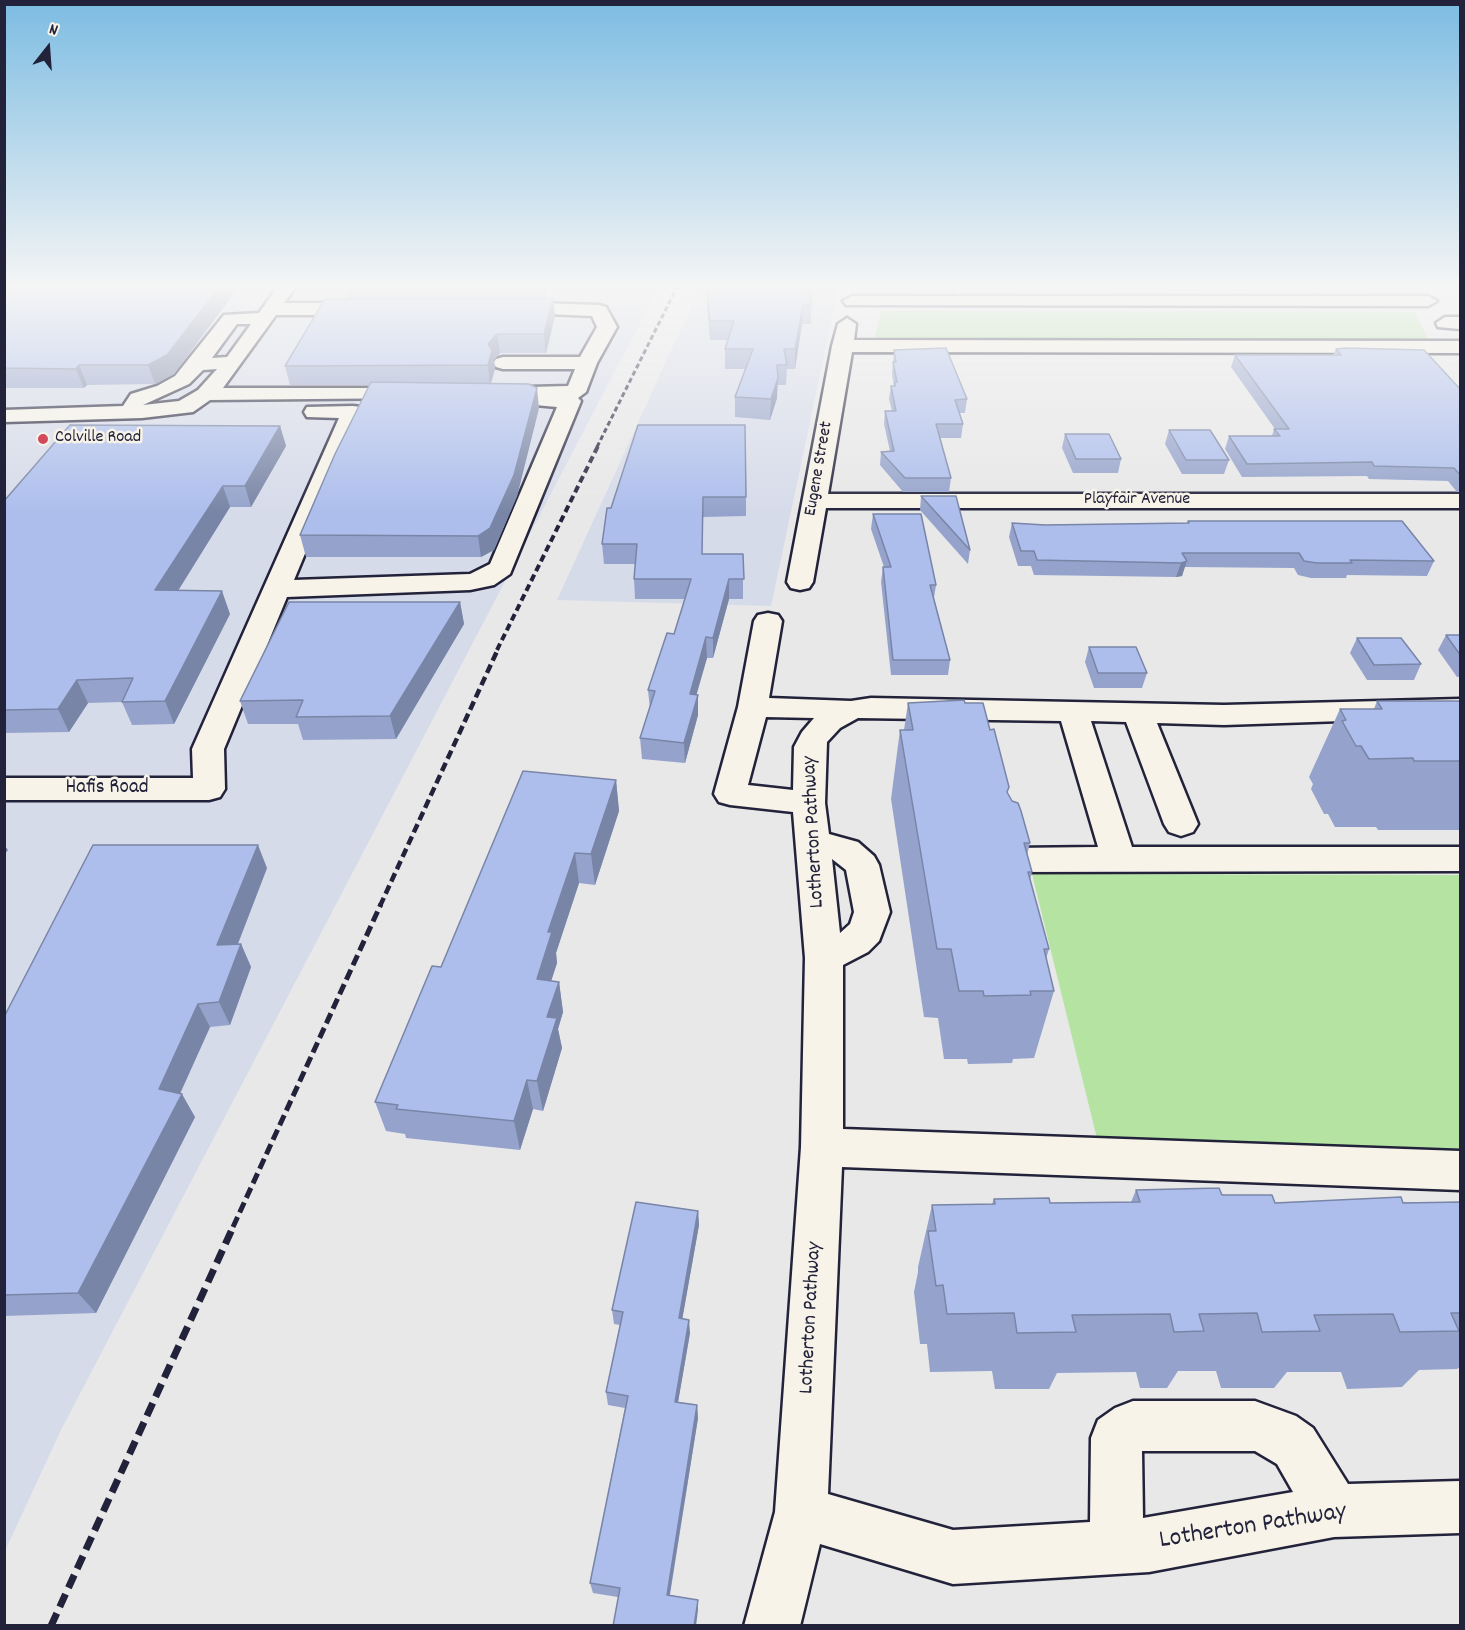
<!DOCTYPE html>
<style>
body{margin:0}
#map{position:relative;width:1465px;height:1630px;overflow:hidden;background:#e8e8e9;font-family:Dekko,sans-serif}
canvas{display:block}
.frame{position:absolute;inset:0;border:6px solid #22223b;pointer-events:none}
.north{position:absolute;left:18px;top:18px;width:60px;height:60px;-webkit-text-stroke:4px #f7f3e8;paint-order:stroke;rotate:17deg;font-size:16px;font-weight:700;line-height:24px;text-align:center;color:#22223b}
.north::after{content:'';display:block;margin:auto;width:21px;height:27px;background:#22223b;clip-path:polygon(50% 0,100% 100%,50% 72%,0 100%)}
</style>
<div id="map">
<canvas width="1465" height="1630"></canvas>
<div class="frame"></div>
<div class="north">N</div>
</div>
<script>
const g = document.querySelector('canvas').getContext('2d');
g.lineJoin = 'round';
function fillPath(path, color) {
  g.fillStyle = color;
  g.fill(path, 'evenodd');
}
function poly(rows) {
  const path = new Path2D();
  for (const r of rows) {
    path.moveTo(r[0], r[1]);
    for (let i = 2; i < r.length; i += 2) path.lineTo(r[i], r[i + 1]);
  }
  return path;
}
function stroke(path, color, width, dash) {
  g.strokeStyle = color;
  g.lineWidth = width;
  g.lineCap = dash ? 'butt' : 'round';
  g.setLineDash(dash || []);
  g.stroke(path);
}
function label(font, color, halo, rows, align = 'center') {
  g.font = font + ' Dekko,sans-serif';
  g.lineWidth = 5;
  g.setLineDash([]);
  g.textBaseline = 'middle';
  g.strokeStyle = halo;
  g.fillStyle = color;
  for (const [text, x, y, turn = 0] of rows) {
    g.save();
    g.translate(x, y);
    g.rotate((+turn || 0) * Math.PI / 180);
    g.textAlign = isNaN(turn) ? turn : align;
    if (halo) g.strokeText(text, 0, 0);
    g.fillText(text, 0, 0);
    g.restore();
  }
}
fillPath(poly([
 [5,285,660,285,61,1430,5,1551],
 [701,285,839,285,771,606,557,600]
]), '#d6dbea');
fillPath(poly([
 [881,311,1415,312,1429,341,874,341],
 [1032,874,1460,875,1460,1164,1103,1163]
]), '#b5e3a2');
const minor = poly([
 [279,285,297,285,284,303,362,303,371,309,362,315,276,315,223,388,410,388,417,390,420,394,417,398,210,400,193,412,142,418,4,422,4,410,123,406,131,394,157,386,175,376,224,315,259,313,279,285],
 [237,324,251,324,227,357,212,358,237,324],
 [217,369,198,390,179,401,143,405,189,384,203,370,217,369],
 [852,296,1428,296,1437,301,1428,306,846,305,843,301,852,296],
 [510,302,599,305,606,307,617,327,597,363,586,392,578,398,581,401,510,574,494,585,470,590,287,597,224,749,225,789,220,797,209,800,4,800,4,778,193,778,192,749,339,418,307,417,304,412,307,407,353,406,361,407,364,412,294,580,470,574,490,564,557,407,535,405,533,399,492,400,485,398,482,394,485,390,492,388,568,386,575,369,503,369,496,367,493,363,496,359,503,357,580,357,597,327,592,316,503,312,501,308,503,304,510,302],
 [1445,317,1460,317,1460,329,1438,327,1436,323,1445,317],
 [847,318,856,324,854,340,1460,341,1460,353,852,352,828,494,1460,494,1460,508,826,508,813,582,809,588,800,590,791,588,787,582,832,346,838,324,847,318],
 [768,613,778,615,782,621,769,698,851,701,871,698,1224,705,1460,699,1460,717,1224,725,1157,723,1198,824,1193,832,1181,836,1169,832,1164,824,1126,722,1091,721,1132,847,1460,847,1460,871,1011,872,999,869,994,860,999,851,1011,848,1098,847,1061,721,858,718,840,728,827,742,825,803,829,834,858,842,874,856,879,865,890,912,879,941,868,952,843,965,843,1129,1460,1151,1460,1190,842,1167,828,1494,953,1530,1090,1522,1091,1438,1098,1420,1115,1408,1133,1401,1255,1401,1296,1416,1313,1428,1348,1484,1460,1481,1460,1533,1334,1537,1149,1572,953,1584,820,1544,800,1626,744,1626,775,1512,801,1147,805,958,793,812,730,805,719,802,714,794,738,707,754,621,758,615,768,613],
 [766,717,814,718,802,732,794,747,793,790,748,785,766,717],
 [832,859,846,870,854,912,850,924,840,933,832,859],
 [1142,1451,1255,1451,1277,1464,1293,1492,1143,1518,1142,1451]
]);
stroke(minor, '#22223b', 5);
fillPath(minor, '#f7f3e8');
stroke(poly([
 [597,447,678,285]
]), '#22223b', 3, [5, 3]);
stroke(poly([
 [497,650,598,446]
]), '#22223b', 4, [7, 4]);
stroke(poly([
 [380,906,498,649]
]), '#22223b', 4.5, [9, 4.5]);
stroke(poly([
 [233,1227,381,904]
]), '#22223b', 5, [11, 5]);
stroke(poly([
 [51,1626,234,1225]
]), '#22223b', 7, [14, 7]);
fillPath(poly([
 [11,285,240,285,174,374,155,384,87,385,84,388,4,388,4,291],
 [345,285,548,285,544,298,553,298,555,316,546,353,500,353,494,360,495,369,491,384,539,408,517,496,494,550,481,557,306,557,300,535,369,385,290,385,285,366,348,299],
 [708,285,813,285,812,295,811,295,811,324,802,324,795,369,787,369,786,385,777,385,777,398,770,420,735,417,735,397,746,369,725,369,725,349,728,340,710,340,707,308],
 [910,285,956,285,955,292,912,292],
 [1018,285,1107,285,1106,292,1021,292],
 [1163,285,1376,285,1374,290,1167,291],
 [1336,349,1461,390,1461,492,1457,492,1448,481,1369,479,1367,476,1242,477,1225,449,1229,436,1272,436,1274,429,1275,429,1231,367,1235,355,1333,355],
 [894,350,967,399,965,413,959,413,963,424,961,438,940,438,951,478,949,492,903,492,880,465,881,452,890,451,884,424,885,411,892,411,889,399,891,386,894,386,892,375],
 [638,425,746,497,746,516,703,517,702,554,743,554,743,599,729,599,713,658,707,658,696,694,698,695,698,715,685,763,642,759,640,738,650,709,648,690,674,634,685,599,635,599,634,579,635,564,604,564,602,544,611,508],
 [280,426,286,446,251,507,230,507,178,591,230,614,174,724,132,725,122,702,88,703,69,732,4,733,4,501],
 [1169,430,1229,460,1224,474,1182,474,1165,444],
 [1065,434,1121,459,1118,473,1073,473,1062,448],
 [921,496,970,550,968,564,920,510],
 [873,514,936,585,934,598,950,660,948,675,891,675,881,582,883,567,884,567,871,529],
 [1188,521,1434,561,1427,576,1347,575,1346,578,1311,578,1298,575,1294,568,1184,567,1182,576,1176,577,1034,575,1031,566,1018,566,1009,537,1012,523,1045,525,1187,523],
 [460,602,464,624,396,739,303,740,298,724,248,724,240,701],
 [1446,635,1461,635,1461,677,1457,677,1438,650],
 [1357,638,1421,664,1414,680,1367,680,1350,653],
 [1089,647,1147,673,1142,688,1094,688,1085,662],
 [1377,701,1461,701,1461,830,1378,830,1376,827,1335,827,1328,814,1324,814,1311,789,1313,784,1309,777,1340,709,1374,709],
 [908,703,965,703,990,730,1009,787,1007,793,1030,843,1027,855,1032,872,1030,880,1049,949,1046,959,1054,991,1034,1058,1013,1059,1012,1063,968,1064,967,1059,944,1059,938,1018,924,1017,891,799,900,730,904,730],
 [616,780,619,811,595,885,579,883,556,953,557,963,551,981,559,982,563,1012,558,1029,562,1048,543,1111,533,1109,520,1150,406,1138,405,1134,386,1131,375,1102,441,967],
 [267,868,238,944,241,944,251,967,230,1025,210,1027,180,1094,195,1117,96,1313,4,1316,4,1017],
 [1136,1190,1222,1195,1275,1203,1461,1202,1461,1366,1457,1369,1419,1370,1402,1387,1347,1389,1341,1372,1287,1372,1274,1388,1221,1388,1216,1371,1178,1371,1167,1388,1140,1388,1136,1372,1057,1373,1049,1389,995,1389,992,1371,930,1372,927,1344,920,1344,914,1292,918,1272,918,1267,932,1205,992,1204,994,1199,1050,1203,1131,1202],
 [698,1211,699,1225,682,1319,690,1333,678,1402,697,1405,698,1418,670,1595,698,1600,698,1610,593,1593,590,1583,625,1408,608,1405,606,1392,620,1325,614,1324,612,1310]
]), '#95a3cc');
fillPath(poly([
 [221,285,240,285,174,374,155,384,148,365],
 [541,285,548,285,543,300],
 [553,298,555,316,546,353,544,334],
 [803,305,802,324,795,369,795,349],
 [497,334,500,353,494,360,495,369,490,384,488,365,488,344],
 [79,365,87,385,84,388,76,369],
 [778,378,777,398,770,420,771,399],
 [537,388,539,408,517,496,494,550,481,557,478,536],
 [280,426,286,446,251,507,245,486],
 [223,486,230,507,164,613,155,590],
 [1187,561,1182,576,1176,577,1181,563],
 [729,579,729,599,713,658,713,638],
 [222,591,230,614,174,724,165,701],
 [460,602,464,624,396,739,390,716],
 [706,637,707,658,691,714,690,694],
 [77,680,88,703,69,732,58,709],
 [698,695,698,715,685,763,684,743],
 [616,780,619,811,595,885,591,854],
 [4,845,8,850,4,855],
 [258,845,267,868,228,969,217,945],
 [575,853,579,883,556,953,557,963,542,1009,537,979,548,932],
 [241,944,251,967,230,1025,219,1002],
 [559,982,563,1012,558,1029,562,1048,543,1111,537,1081,547,1017],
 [198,1004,210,1027,172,1111,159,1089],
 [527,1080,533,1109,520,1150,514,1121],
 [182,1094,195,1117,96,1313,78,1293],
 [698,1211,699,1225,680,1332,679,1318],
 [689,1320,690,1333,676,1414,675,1402],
 [697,1405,698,1418,668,1604,667,1595],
 [698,1600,698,1610,696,1626,694,1626]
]), '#7985a6');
const building = poly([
 [11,285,221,285,167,355,148,365,79,365,76,369,4,368,4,291,11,285],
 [708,285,810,285,811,305,803,305,795,349,784,349,787,365,777,365,778,378,771,399,735,397,753,349,725,349,734,321,710,321,707,290,708,285],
 [553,298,544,334,497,334,488,344,492,350,488,365,285,366,325,299,553,298],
 [946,348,967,399,955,400,963,424,936,424,951,478,905,478,881,452,894,451,885,411,896,411,891,386,895,386,895,382,897,382,893,362,896,362,894,350,946,348],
 [1346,348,1424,350,1461,390,1461,476,1454,468,1374,466,1372,462,1247,464,1229,436,1280,436,1274,429,1289,429,1235,355,1341,355,1336,349,1346,348],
 [371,382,529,384,537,388,514,475,490,528,478,536,300,535,335,454,371,382],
 [70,425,280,426,245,486,223,486,155,590,222,591,165,701,122,702,133,678,77,680,58,709,4,710,4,501,70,425],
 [638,425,745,425,746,497,703,497,702,554,743,554,744,579,729,579,713,638,706,637,690,694,698,695,684,743,640,738,655,691,648,690,667,633,674,634,691,579,634,579,637,544,602,544,607,508,611,508,638,425],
 [1169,430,1210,430,1229,460,1186,460,1169,430],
 [1065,434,1109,434,1121,459,1076,459,1065,434],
 [921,496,956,496,970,550,921,496],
 [873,514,921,514,936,585,930,585,950,660,893,660,883,567,891,567,873,514],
 [1188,521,1402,521,1434,561,1350,560,1352,563,1317,563,1304,561,1299,553,1182,553,1187,561,1181,563,1037,560,1034,551,1021,551,1012,523,1045,525,1189,523,1188,521],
 [289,602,460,602,390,716,296,717,303,700,240,701,289,602],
 [1446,635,1461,635,1461,656,1446,635],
 [1357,638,1401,638,1421,664,1374,665,1357,638],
 [1089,647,1136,647,1147,673,1098,673,1089,647],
 [964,700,965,703,983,703,990,730,994,729,1009,787,1007,792,1012,801,1018,803,1021,811,1030,843,1024,843,1032,872,1028,872,1049,949,1044,949,1054,991,1030,991,1031,995,984,996,983,991,959,991,951,949,937,949,900,730,913,730,908,703,964,700],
 [1377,701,1461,701,1461,761,1414,761,1413,758,1369,759,1361,746,1356,746,1342,721,1346,720,1340,709,1382,709,1377,701],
 [523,771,616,780,591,854,575,853,548,932,552,932,537,979,559,982,547,1017,557,1018,537,1081,527,1080,514,1121,396,1109,398,1105,375,1102,432,966,441,967,523,771],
 [93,845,258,845,217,945,241,944,219,1002,198,1004,159,1089,182,1094,78,1293,4,1295,4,1017,93,845],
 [1219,1188,1222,1195,1272,1195,1275,1203,1401,1197,1403,1203,1461,1202,1461,1313,1451,1313,1459,1331,1400,1332,1393,1314,1314,1315,1320,1331,1262,1332,1257,1313,1199,1314,1204,1331,1174,1332,1170,1314,1072,1315,1076,1332,1017,1333,1014,1313,947,1314,943,1285,936,1286,928,1231,936,1231,932,1205,995,1204,994,1199,1049,1198,1050,1203,1140,1202,1136,1190,1219,1188],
 [636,1202,698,1211,679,1318,689,1320,675,1402,697,1405,667,1595,698,1600,694,1626,613,1626,620,1588,590,1583,628,1396,606,1392,623,1312,612,1310,636,1202]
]);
fillPath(building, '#adbeed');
stroke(building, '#7985a6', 1.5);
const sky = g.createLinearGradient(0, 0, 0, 513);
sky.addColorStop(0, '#7cbce2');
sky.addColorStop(0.56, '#f5f5f5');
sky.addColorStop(1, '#f5f5f500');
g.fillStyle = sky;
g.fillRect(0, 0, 1465, 513);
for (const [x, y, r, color] of [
 [43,439,6,"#d1495b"]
]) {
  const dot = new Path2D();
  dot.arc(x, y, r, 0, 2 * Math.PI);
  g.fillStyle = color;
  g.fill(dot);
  stroke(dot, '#f7f3e8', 2);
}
label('18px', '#22223b', '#f7f3e8', [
 ["Colville Road",55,439]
], 'left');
label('18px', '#22223b', '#f7f3e8', [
 ["Eugene Street",820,469,-80],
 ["Playfair Avenue",1137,501]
]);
label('21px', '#22223b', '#f7f3e8', [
 ["Hafis Road",107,789],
 ["Lotherton Pathway",815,832,-93],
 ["Lotherton Pathway",812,1318,-87]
]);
label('26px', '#22223b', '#f7f3e8', [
 ["Lotherton Pathway",1253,1528,-9]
]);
</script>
